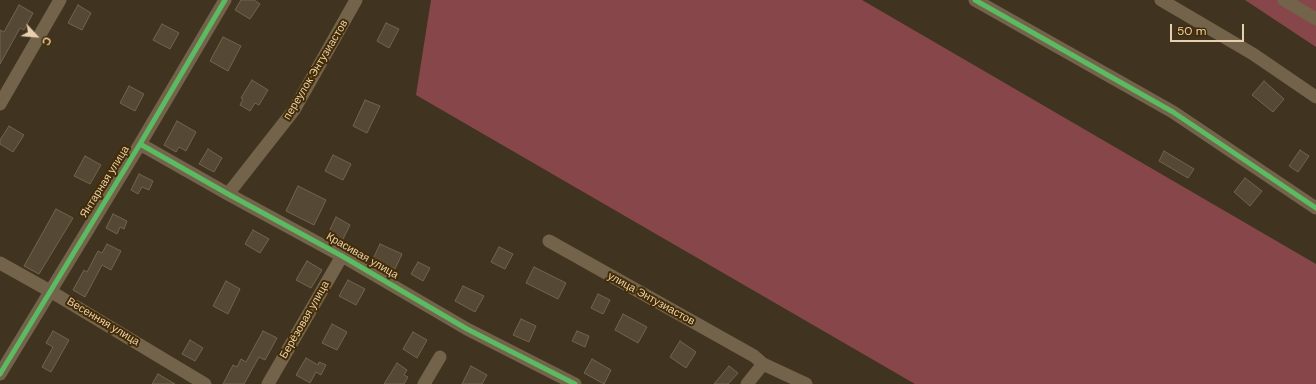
<!DOCTYPE html>
<meta charset="utf-8">
<style>
body{margin:0}
#map{position:relative;width:1316px;height:384px;overflow:hidden;background:#403420;font-family:"DM Sans",sans-serif}
canvas{display:block}
.north{position:absolute;left:16px;top:16px;width:40px;height:40px;-webkit-text-stroke:3px #432c05;paint-order:stroke;rotate:116deg;font-size:11px;font-weight:700;line-height:16px;text-align:center;color:#e8d0af}
.north::after{content:'';display:block;margin:auto;width:14px;height:18px;background:#e8d0af;clip-path:polygon(50% 0,100% 100%,50% 72%,0 100%)}
.scale{position:absolute;left:1170px;top:24px;width:74px;height:18px;box-sizing:border-box;border:2px solid #e8d0af;border-top:0;padding-left:5px;font-size:12px;line-height:14px;white-space:nowrap;color:#e8d0af;-webkit-text-stroke:3px #432c05;paint-order:stroke}
</style>
<div id="map">
<canvas width="1316" height="384"></canvas>
<div class="north">С</div>
<div class="scale">50 m</div>
</div>
<script>
const g = document.querySelector('canvas').getContext('2d');
g.lineJoin = 'round';
function fillPath(path, color) {
  g.fillStyle = color;
  g.fill(path, 'evenodd');
}
function poly(rows) {
  const path = new Path2D();
  for (const r of rows) {
    path.moveTo(r[0], r[1]);
    for (let i = 2; i < r.length; i += 2) path.lineTo(r[i], r[i + 1]);
  }
  return path;
}
function stroke(path, color, width, dash) {
  g.strokeStyle = color;
  g.lineWidth = width;
  g.lineCap = dash ? 'butt' : 'round';
  g.setLineDash(dash || []);
  g.stroke(path);
}
function label(font, color, halo, rows, align = 'center') {
  g.font = font + ' "DM Sans",sans-serif';
  g.lineWidth = 4;
  g.setLineDash([]);
  g.textBaseline = 'middle';
  g.strokeStyle = halo;
  g.fillStyle = color;
  for (const [text, x, y, turn = 0] of rows) {
    g.save();
    g.translate(x, y);
    g.rotate((+turn || 0) * Math.PI / 180);
    g.textAlign = isNaN(turn) ? turn : align;
    if (halo) g.strokeText(text, 0, 0);
    g.fillText(text, 0, 0);
    g.restore();
  }
}
fillPath(poly([
 [431,0,862,0,1316,264,1316,384,915,384,416,95],
 [1245,0,1316,0,1316,47]
]), '#87474a');
const building = poly([
 [241,0,254,0,260,4,250,19,235,10,241,0],
 [19,5,33,13,24,30,20,28,0,64,0,30,4,32,19,5],
 [78,5,91,13,82,30,68,23,78,5],
 [386,23,399,29,389,48,377,41,386,23],
 [162,24,179,33,170,49,153,40,162,24],
 [223,37,241,46,228,71,210,61,223,37],
 [252,80,268,90,259,105,255,103,250,111,240,105,243,99,241,98,252,80],
 [1264,81,1284,99,1273,112,1252,95,1264,81],
 [129,86,144,94,135,111,120,103,129,86],
 [365,100,380,106,367,133,353,126,365,100],
 [177,121,196,132,186,151,179,147,176,152,164,145,177,121],
 [9,126,24,135,13,152,0,144,0,140,9,126],
 [208,149,222,158,214,172,199,164,208,149],
 [1300,150,1309,156,1298,172,1289,166,1300,150],
 [1164,151,1194,169,1188,178,1159,161,1164,151],
 [333,155,351,164,343,180,325,171,333,155],
 [85,156,101,165,90,184,74,176,85,156],
 [139,174,153,181,149,190,142,187,138,194,131,190,139,174],
 [1245,178,1262,191,1250,206,1234,192,1245,178],
 [298,186,326,200,314,225,286,211,298,186],
 [56,209,73,218,39,274,24,266,56,209],
 [113,214,127,221,124,229,120,227,117,234,106,228,113,214],
 [336,217,350,225,341,243,327,236,336,217],
 [253,230,269,239,260,253,245,244,253,230],
 [107,244,121,251,111,270,102,265,85,297,73,290,84,270,87,272,98,251,102,253,107,244],
 [380,244,402,254,395,269,373,259,380,244],
 [499,247,513,254,505,269,491,262,499,247],
 [307,261,322,270,311,288,296,280,307,261],
 [418,262,430,268,423,281,411,274,418,262],
 [534,267,566,283,558,299,526,283,534,267],
 [348,280,365,289,356,305,339,296,348,280],
 [226,281,240,289,228,314,213,306,226,281],
 [463,286,484,296,475,312,455,301,463,286],
 [598,294,610,300,603,314,591,308,598,294],
 [623,314,647,327,638,343,615,330,623,314],
 [521,319,536,326,529,342,513,335,521,319],
 [332,324,347,332,337,350,322,343,332,324],
 [53,331,69,340,51,372,42,367,53,347,46,343,53,331],
 [263,331,277,338,265,360,259,357,244,384,223,384,233,365,237,367,241,359,246,362,263,331],
 [577,331,589,336,585,347,572,341,577,331],
 [413,332,427,340,417,358,403,349,413,332],
 [190,340,203,348,195,361,182,354,190,340],
 [680,341,696,352,686,368,670,357,680,341],
 [306,358,318,365,319,362,326,365,321,375,316,372,310,383,296,375,306,358],
 [592,359,611,370,604,384,584,373,592,359],
 [397,363,407,370,404,375,408,377,404,384,384,384,397,363],
 [471,366,487,375,482,384,462,384,471,366],
 [729,366,738,373,728,384,714,384,729,366],
 [158,374,175,384,152,384,158,374]
]);
fillPath(building, '#554834');
stroke(building, '#72644e', 1);
stroke(poly([
 [975,0,1173,112,1316,208],
 [1161,0,1253,54,1316,97],
 [1284,0,1316,19],
 [0,104,60,0],
 [140,144,228,194,342,256,467,329,575,384],
 [228,194,294,110,356,0],
 [549,241,754,356,763,364,747,384],
 [0,263,50,291,205,384],
 [763,364,806,384],
 [0,374,140,144,225,0],
 [268,384,342,256],
 [424,384,440,357]
]), '#72634a', 13);
stroke(poly([
 [975,0,1173,112,1316,208],
 [140,144,228,194,342,256,467,329,575,384],
 [0,374,140,144,225,0]
]), '#5cba63', 5);
label('11px', '#e8d0af', '#432c05', [
 ["переулок Энтузиастов",316,70,-59],
 ["Янтарная улица",105,182,-58],
 ["Красивая улица",362,256,30],
 ["улица Энтузиастов",651,299,29],
 ["Берёзовая улица",305,320,-60],
 ["Весенняя улица",103,322,31]
]);
</script>
